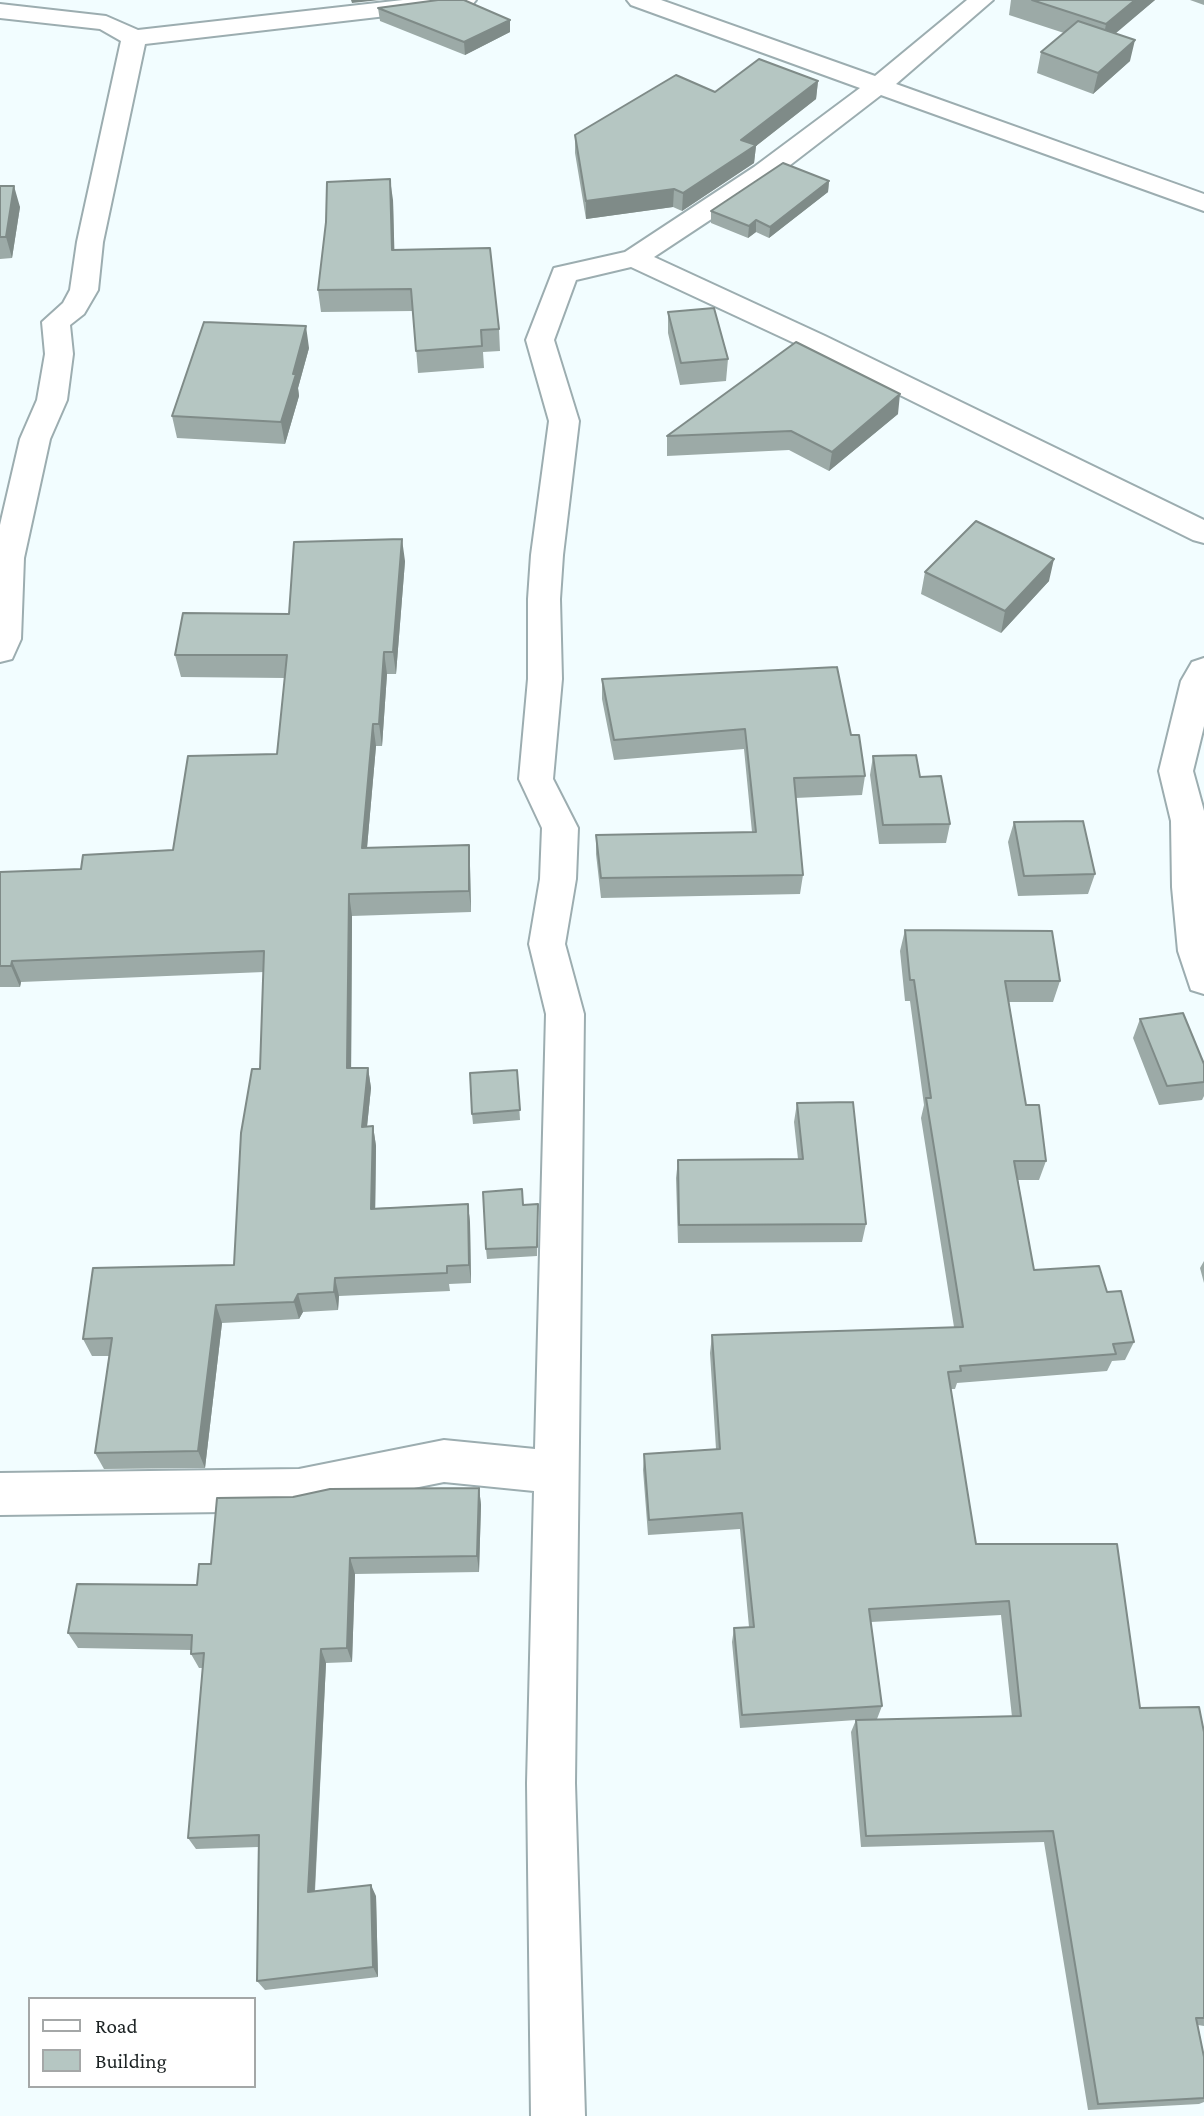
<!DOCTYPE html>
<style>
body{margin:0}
#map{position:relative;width:1204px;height:2116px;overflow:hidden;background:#f2fdff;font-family:"Crimson Pro",serif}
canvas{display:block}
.legend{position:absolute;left:28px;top:1997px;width:228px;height:91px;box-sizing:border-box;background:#fff;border:2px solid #a4a7a7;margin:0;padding:9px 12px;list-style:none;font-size:21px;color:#1b2223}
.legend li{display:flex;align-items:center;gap:14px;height:35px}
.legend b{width:35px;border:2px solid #a4a7a7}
</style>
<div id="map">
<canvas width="1204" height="2116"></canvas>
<ul class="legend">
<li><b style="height:9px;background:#fff"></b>Road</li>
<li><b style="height:19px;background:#b5c6c2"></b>Building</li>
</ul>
</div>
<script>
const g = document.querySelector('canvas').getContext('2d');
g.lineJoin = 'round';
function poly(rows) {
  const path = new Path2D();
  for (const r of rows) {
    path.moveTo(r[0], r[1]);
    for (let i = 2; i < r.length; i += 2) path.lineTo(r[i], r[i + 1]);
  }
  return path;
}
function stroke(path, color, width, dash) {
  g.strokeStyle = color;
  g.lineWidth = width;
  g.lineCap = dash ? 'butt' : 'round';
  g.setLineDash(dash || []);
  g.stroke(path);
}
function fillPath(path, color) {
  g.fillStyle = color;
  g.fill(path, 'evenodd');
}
const minor = poly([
 [403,0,476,0,472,5,464,7,145,44,103,242,98,290,84,314,70,325,73,354,67,400,50,439,24,558,21,639,12,659,0,662,0,525,20,439,37,400,45,354,42,322,63,303,70,290,77,242,121,41,100,29,0,18,0,4,106,16,138,30,403,0],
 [627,0,661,0,875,76,967,0,993,0,896,84,1204,194,1204,211,881,95,772,179,654,257,825,336,1204,520,1204,543,1193,540,805,348,631,267,576,280,554,340,579,421,563,555,560,599,562,679,553,779,578,828,576,879,565,944,584,1014,575,1783,585,2116,531,2116,527,1783,534,1491,444,1482,299,1511,0,1515,0,1473,299,1469,444,1440,535,1449,546,1014,529,944,540,879,542,828,519,779,528,679,528,599,531,555,549,421,526,340,554,268,625,252,754,167,860,88,631,5,627,0],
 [1204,658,1204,726,1193,771,1204,811,1204,994,1191,990,1178,951,1172,887,1171,821,1159,771,1181,681,1192,662,1204,658]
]);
stroke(minor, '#9cadb0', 4);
fillPath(minor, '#fff');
fillPath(poly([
 [1011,0,1155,0,1115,33,1130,61,1093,94,1037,73,1041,52,1064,33,1009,15],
 [1190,0,1204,0,1204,5],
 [378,8,510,20,510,32,465,55,380,21],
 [818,81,816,99,756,146,754,163,682,211,673,207,586,219,575,153,575,135,715,92],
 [829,181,828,192,769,238,756,232,748,238,711,223,711,211],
 [0,186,20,207,12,258,0,259],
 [393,200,394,250,499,329,500,351,483,352,484,368,418,373,413,311,321,312,318,290],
 [668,312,728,359,726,381,680,385,668,333],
 [309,348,298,388,299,396,285,444,177,438,172,416],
 [898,414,829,471,789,450,667,456,667,436],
 [405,561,396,674,387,674,382,746,376,746,367,848,470,866,471,912,352,916,351,1068,368,1068,371,1088,367,1126,373,1126,376,1146,375,1208,468,1204,470,1223,471,1283,449,1284,450,1291,339,1296,338,1310,303,1312,299,1319,222,1323,205,1468,104,1469,95,1453,109,1356,92,1356,83,1339,234,1265,260,1069,264,972,21,982,20,987,0,987,0,872,81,869,173,850,277,754,285,678,181,677,175,655,289,614],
 [925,572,1049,581,1001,633,921,594],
 [602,679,851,735,865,776,862,795,795,798,803,875,800,894,601,898,596,854,596,835,752,832,744,749,614,760,602,699],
 [873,756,920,777,950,824,946,843,879,844,870,775],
 [1014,822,1095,874,1088,894,1018,896,1008,842],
 [905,930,1060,981,1053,1002,1009,1002,1026,1105,1046,1161,1039,1180,1018,1180,1034,1270,1107,1292,1134,1342,1125,1360,1112,1361,1107,1371,957,1383,955,1389,951,1389,976,1544,1140,1708,1204,1732,1204,2026,1198,2025,1204,2057,1204,2102,1199,2104,1088,2110,1044,1842,861,1847,851,1732,856,1720,740,1728,732,1642,734,1628,749,1627,740,1529,648,1535,643,1470,644,1454,716,1449,710,1353,712,1335,954,1327,921,1118,924,1105,910,1001,905,1001,900,951],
 [1001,1615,1012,1717,863,1720,877,1719,882,1706,871,1622],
 [1140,1019,1204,1064,1204,1096,1202,1100,1159,1105,1133,1038],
 [517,1070,520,1120,473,1124,472,1114],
 [797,1103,866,1224,862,1242,678,1243,676,1178,678,1160,798,1159,794,1122],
 [523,1205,538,1214,537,1256,487,1259,486,1249],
 [1204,1261,1204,1283,1200,1268],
 [479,1488,481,1505,479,1572,355,1574,352,1662,326,1663,315,1892,376,1896,378,1977,265,1990,257,1981,258,1847,196,1849,188,1838,203,1668,199,1668,191,1654,191,1650,78,1648,68,1633,197,1585,211,1564,293,1497]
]), '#9caaa7');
fillPath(poly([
 [351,0,380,0,352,3],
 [1135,0,1155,0,1102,45,1106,24],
 [510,20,510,32,465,55,464,42],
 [1135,40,1130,61,1093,94,1098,73],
 [818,81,816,99,756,146,754,163,682,211,683,193,741,140],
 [390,179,393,200,395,272,392,250],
 [829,181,828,192,769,238,770,227],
 [14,186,20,207,12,258,6,237],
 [674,189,673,207,586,219,586,201],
 [756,220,756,232,748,238,749,226],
 [306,326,309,348,298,388,299,396,285,444,281,422],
 [900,394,898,414,829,471,832,452],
 [402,539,405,561,396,674,393,652],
 [1054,559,1049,581,1001,633,1005,611],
 [384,652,387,674,382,746,379,724],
 [373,724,376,746,365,870,362,848],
 [469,845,470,866,471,912,469,891],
 [349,894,352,916,351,1088,347,1068],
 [12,961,21,982,20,987,11,966],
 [368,1068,371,1088,365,1146,362,1127],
 [373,1126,376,1146,375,1227,371,1209],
 [468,1204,470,1223,471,1283,469,1265],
 [335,1278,339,1296,338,1310,334,1292],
 [298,1294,303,1312,299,1319,294,1302],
 [216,1305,222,1323,205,1468,198,1451],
 [479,1488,481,1505,479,1572,477,1556],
 [350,1558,355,1574,352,1662,347,1648],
 [321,1649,326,1663,314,1903,308,1892],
 [371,1885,376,1896,378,1977,373,1967]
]), '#7f8b88');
const building = poly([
 [438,0,464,0,510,20,464,42,378,8,438,0],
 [1032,0,1135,0,1106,24,1032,0],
 [1078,21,1135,40,1098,73,1041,52,1078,21],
 [759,59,818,81,741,140,756,145,683,193,674,189,586,201,575,135,676,75,715,92,759,59],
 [783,163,829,181,770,227,756,220,749,226,711,211,783,163],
 [390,179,392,250,490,248,499,329,481,330,482,346,416,351,411,289,318,290,326,222,327,182,390,179],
 [0,186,14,186,6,237,0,237,0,186],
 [714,308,728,359,681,363,668,312,714,308],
 [204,322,306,326,293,374,296,374,281,422,172,416,204,322],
 [796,342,900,394,832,452,791,431,667,436,796,342],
 [976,521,1054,559,1005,611,925,572,976,521],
 [402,539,393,652,384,652,379,724,373,724,362,848,469,845,469,891,349,894,347,1068,368,1068,362,1127,373,1126,371,1209,468,1204,469,1265,447,1266,447,1273,335,1278,334,1292,298,1294,294,1302,216,1305,198,1451,95,1453,112,1338,83,1339,93,1268,234,1265,241,1133,252,1069,260,1069,264,951,12,961,11,966,0,966,0,872,81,869,83,855,173,850,188,756,277,754,287,655,175,655,183,613,289,614,294,542,402,539],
 [837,667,851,735,859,735,865,776,794,778,803,875,601,878,596,835,756,832,745,729,614,740,602,679,837,667],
 [916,755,920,777,941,776,950,824,883,825,873,756,916,755],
 [1083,821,1095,874,1024,876,1014,822,1083,821],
 [905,930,1052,931,1060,981,1005,981,1026,1105,1039,1105,1046,1161,1014,1161,1034,1270,1099,1266,1107,1292,1121,1291,1134,1342,1113,1344,1116,1354,960,1366,961,1371,948,1372,976,1544,1117,1544,1140,1708,1199,1707,1204,1732,1204,2018,1196,2018,1204,2057,1204,2098,1098,2104,1053,1831,866,1836,856,1720,1021,1716,1009,1601,869,1609,882,1706,742,1715,734,1628,754,1627,742,1513,649,1520,644,1454,720,1449,712,1335,963,1327,926,1098,931,1098,914,980,910,980,905,930],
 [1183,1013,1204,1064,1204,1082,1167,1086,1140,1019,1183,1013],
 [517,1070,520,1110,472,1114,470,1073,517,1070],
 [853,1102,866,1224,679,1225,678,1160,803,1159,797,1103,853,1102],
 [522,1189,523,1205,538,1204,537,1247,486,1249,483,1192,522,1189],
 [479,1488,477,1556,350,1558,347,1648,321,1649,308,1892,371,1885,373,1967,257,1981,259,1835,188,1838,204,1653,191,1654,192,1635,68,1633,77,1584,197,1585,199,1564,211,1564,217,1498,293,1497,330,1489,479,1488]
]);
fillPath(building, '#b5c6c2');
stroke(building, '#7f8b88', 2);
</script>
